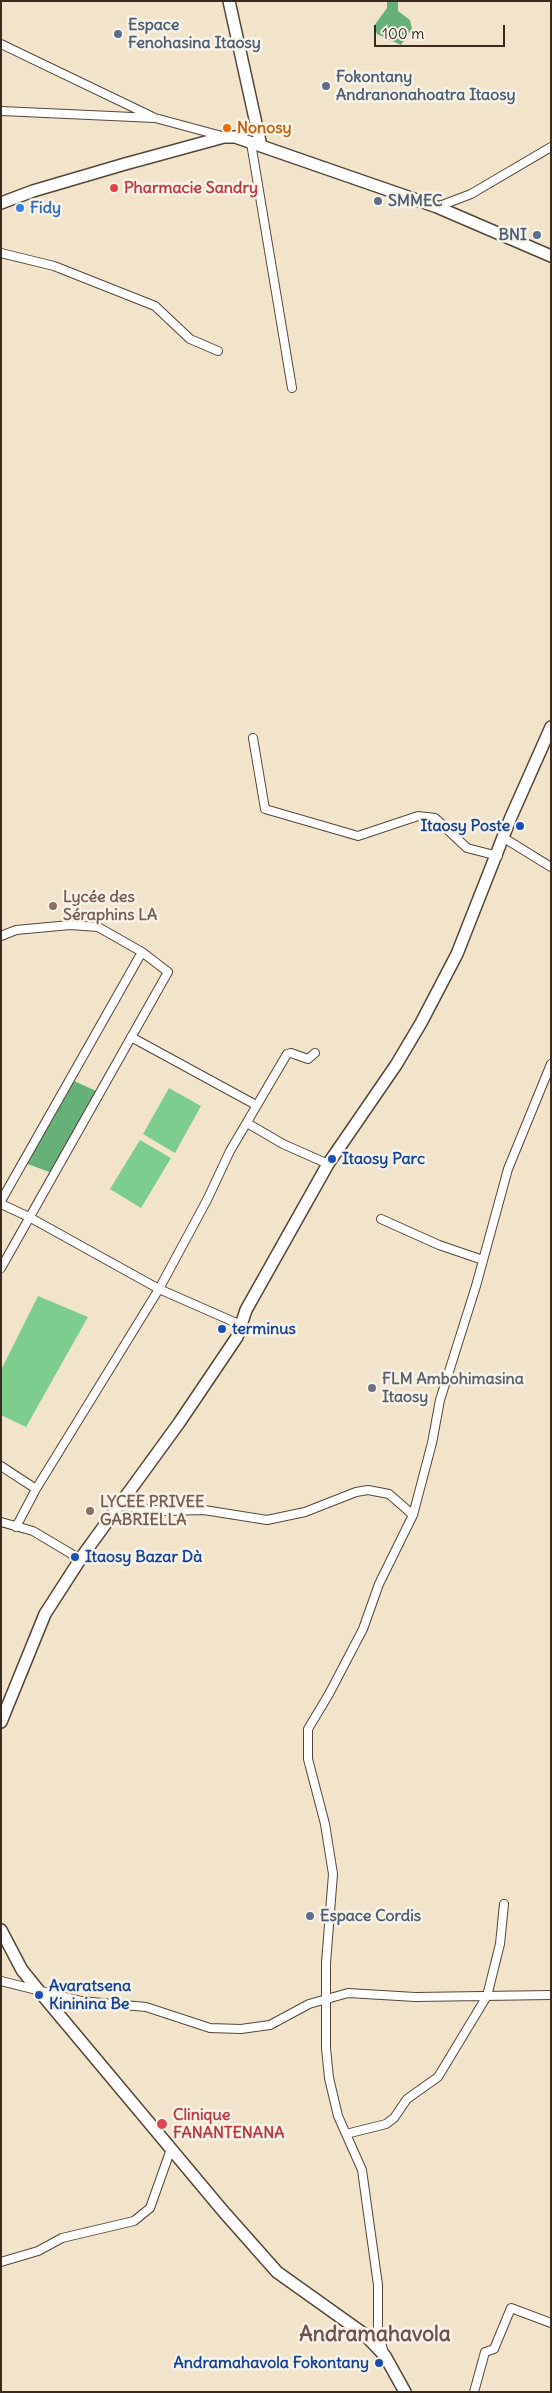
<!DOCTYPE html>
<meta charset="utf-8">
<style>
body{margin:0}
#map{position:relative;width:552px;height:2393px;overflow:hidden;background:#f2e4ca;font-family:Delius,sans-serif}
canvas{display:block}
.frame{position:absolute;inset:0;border:2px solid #3b2a1e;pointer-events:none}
.scale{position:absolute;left:374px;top:25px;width:131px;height:22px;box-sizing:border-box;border:2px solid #3b2a1e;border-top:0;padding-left:6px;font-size:15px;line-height:18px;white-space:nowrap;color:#3b2a1e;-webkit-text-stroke:4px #f7f3e8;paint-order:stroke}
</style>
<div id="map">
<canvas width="552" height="2393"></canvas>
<div class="frame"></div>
<div class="scale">100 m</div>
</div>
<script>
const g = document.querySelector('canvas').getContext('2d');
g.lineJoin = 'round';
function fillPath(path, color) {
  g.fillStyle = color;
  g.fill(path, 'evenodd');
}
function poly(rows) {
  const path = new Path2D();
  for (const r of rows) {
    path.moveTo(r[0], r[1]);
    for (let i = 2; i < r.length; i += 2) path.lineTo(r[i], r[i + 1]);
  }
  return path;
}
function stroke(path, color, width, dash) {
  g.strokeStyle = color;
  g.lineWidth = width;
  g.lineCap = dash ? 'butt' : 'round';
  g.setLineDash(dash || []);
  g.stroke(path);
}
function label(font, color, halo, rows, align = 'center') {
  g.font = font + ' Delius,sans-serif';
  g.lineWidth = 5;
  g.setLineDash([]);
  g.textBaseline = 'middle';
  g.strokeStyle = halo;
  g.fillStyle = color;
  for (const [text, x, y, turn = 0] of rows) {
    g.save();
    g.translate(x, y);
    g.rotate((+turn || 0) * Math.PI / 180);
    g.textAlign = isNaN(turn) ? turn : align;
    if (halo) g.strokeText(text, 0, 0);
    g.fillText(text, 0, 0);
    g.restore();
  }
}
fillPath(poly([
 [169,1088,201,1106,175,1153,143,1134],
 [140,1140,171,1158,141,1208,110,1189],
 [38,1296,88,1317,26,1427,1,1415,1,1370]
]), '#7dcd8e');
fillPath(poly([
 [387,1,398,1,398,11,410,20,412,29,401,45,377,34,374,26,387,8],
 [72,1080,96,1091,65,1152,52,1173,25,1163]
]), '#66b079');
const street = poly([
 [1,44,153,117],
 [1,111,155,118,222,136],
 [251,143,292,388],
 [437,207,471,194,551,147],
 [1,253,54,266,155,306,190,339,218,351],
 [253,738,265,809,358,836,418,816,435,818,467,848,498,856],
 [504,838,551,867],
 [1,936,16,930,70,925,98,927,142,952,168,972,1,1268],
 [131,1037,256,1105],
 [247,1123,283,1144,328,1164],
 [1,1201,142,952],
 [1,1204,29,1217,159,1289,241,1325],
 [381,1219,439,1245,483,1260],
 [1,1466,36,1489],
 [120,1506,165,1511,204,1510,267,1520,305,1512,356,1492,368,1490,389,1494,413,1515],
 [1,1522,33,1531,80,1559],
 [16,1527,36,1489,159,1289,207,1200,230,1151,287,1054,291,1053,308,1059,315,1053],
 [1,1981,81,2001,146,2007,210,2028,241,2029,270,2025,309,2004,348,1993,415,1997,551,1995],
 [346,2134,386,2124,394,2118,407,2099,438,2077,487,1996,500,1944,504,1904],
 [1,2262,38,2251,62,2238,134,2221,150,2208,171,2149],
 [384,2353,378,2333,378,2285,362,2170,338,2116,329,2078,326,2048,326,1963,333,1874,325,1824,308,1759,308,1729,329,1694,363,1629,379,1584,413,1515,432,1443,440,1400,476,1286,508,1169,551,1064],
 [474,2392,485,2352,494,2349,511,2308,551,2323]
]);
const secondary = poly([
 [229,1,261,146],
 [1,203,33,191,125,164,224,137,235,137,437,207,551,256],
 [1,1722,45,1614,83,1555,179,1423,237,1337,246,1310,328,1164,396,1065,421,1023,457,954,511,817,551,727],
 [1,1930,22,1970,39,1991,223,2211,277,2272,364,2334,385,2356,405,2392]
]);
stroke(street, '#564638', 10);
stroke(secondary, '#564638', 14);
stroke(street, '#fff', 8);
stroke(secondary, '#fff', 11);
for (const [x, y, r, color] of [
 [118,34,5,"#5c6f8a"],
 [326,86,5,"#5c6f8a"],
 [227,128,5,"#e8710a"],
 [114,188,5,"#e0444e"],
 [378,201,5,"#5c6f8a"],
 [20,208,5,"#3f7fe0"],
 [537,235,5,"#5c6f8a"],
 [520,826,5,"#1a4fb4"],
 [53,906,5,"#8d6e63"],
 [332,1159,5,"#1a4fb4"],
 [222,1329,5,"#1a4fb4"],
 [372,1388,5,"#6b7280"],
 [90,1511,5,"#8d6e63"],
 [75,1557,5,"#1a4fb4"],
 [310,1916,5,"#5c6f8a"],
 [39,1995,5,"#1a4fb4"],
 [162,2124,6,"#e0444e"],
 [379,2363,5,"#1a4fb4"]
]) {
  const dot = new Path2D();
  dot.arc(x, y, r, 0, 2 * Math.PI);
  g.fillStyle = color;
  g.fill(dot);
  stroke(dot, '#f7f3e8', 2);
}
label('bold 16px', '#4e5e75', '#f7f3e8', [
 ["Espace",128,25],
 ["Fenohasina Itaosy",128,43],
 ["Fokontany",336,77],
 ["Andranonahoatra Itaosy",336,95],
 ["SMMEC",388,201],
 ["BNI",527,235,"right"],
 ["Espace Cordis",320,1916]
], 'left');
label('bold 16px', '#c56008', '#f7f3e8', [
 ["Nonosy",237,128]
], 'left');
label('bold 16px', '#be3a42', '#f7f3e8', [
 ["Pharmacie Sandry",124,188],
 ["Clinique",173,2115],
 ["FANANTENANA",173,2133]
], 'left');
label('bold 16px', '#366cbe', '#f7f3e8', [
 ["Fidy",30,208]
], 'left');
label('bold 16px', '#164399', '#f7f3e8', [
 ["Itaosy Poste",510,826,"right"],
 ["Itaosy Parc",342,1159],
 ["terminus",232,1329],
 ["Itaosy Bazar Dà",85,1557],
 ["Avaratsena",49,1986],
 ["Kininina Be",49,2004],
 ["Andramahavola Fokontany",369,2363,"right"]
], 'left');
label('bold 16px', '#785e54', '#f7f3e8', [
 ["Lycée des",63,897],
 ["Séraphins LA",63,915],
 ["LYCEE PRIVEE",100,1502],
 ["GABRIELLA",100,1520]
], 'left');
label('bold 16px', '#5b616d', '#f7f3e8', [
 ["FLM Ambohimasina",382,1379],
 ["Itaosy",382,1397]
], 'left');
label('bold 21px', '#6e5252', '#f7f3e8', [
 ["Andramahavola",375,2335]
]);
</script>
